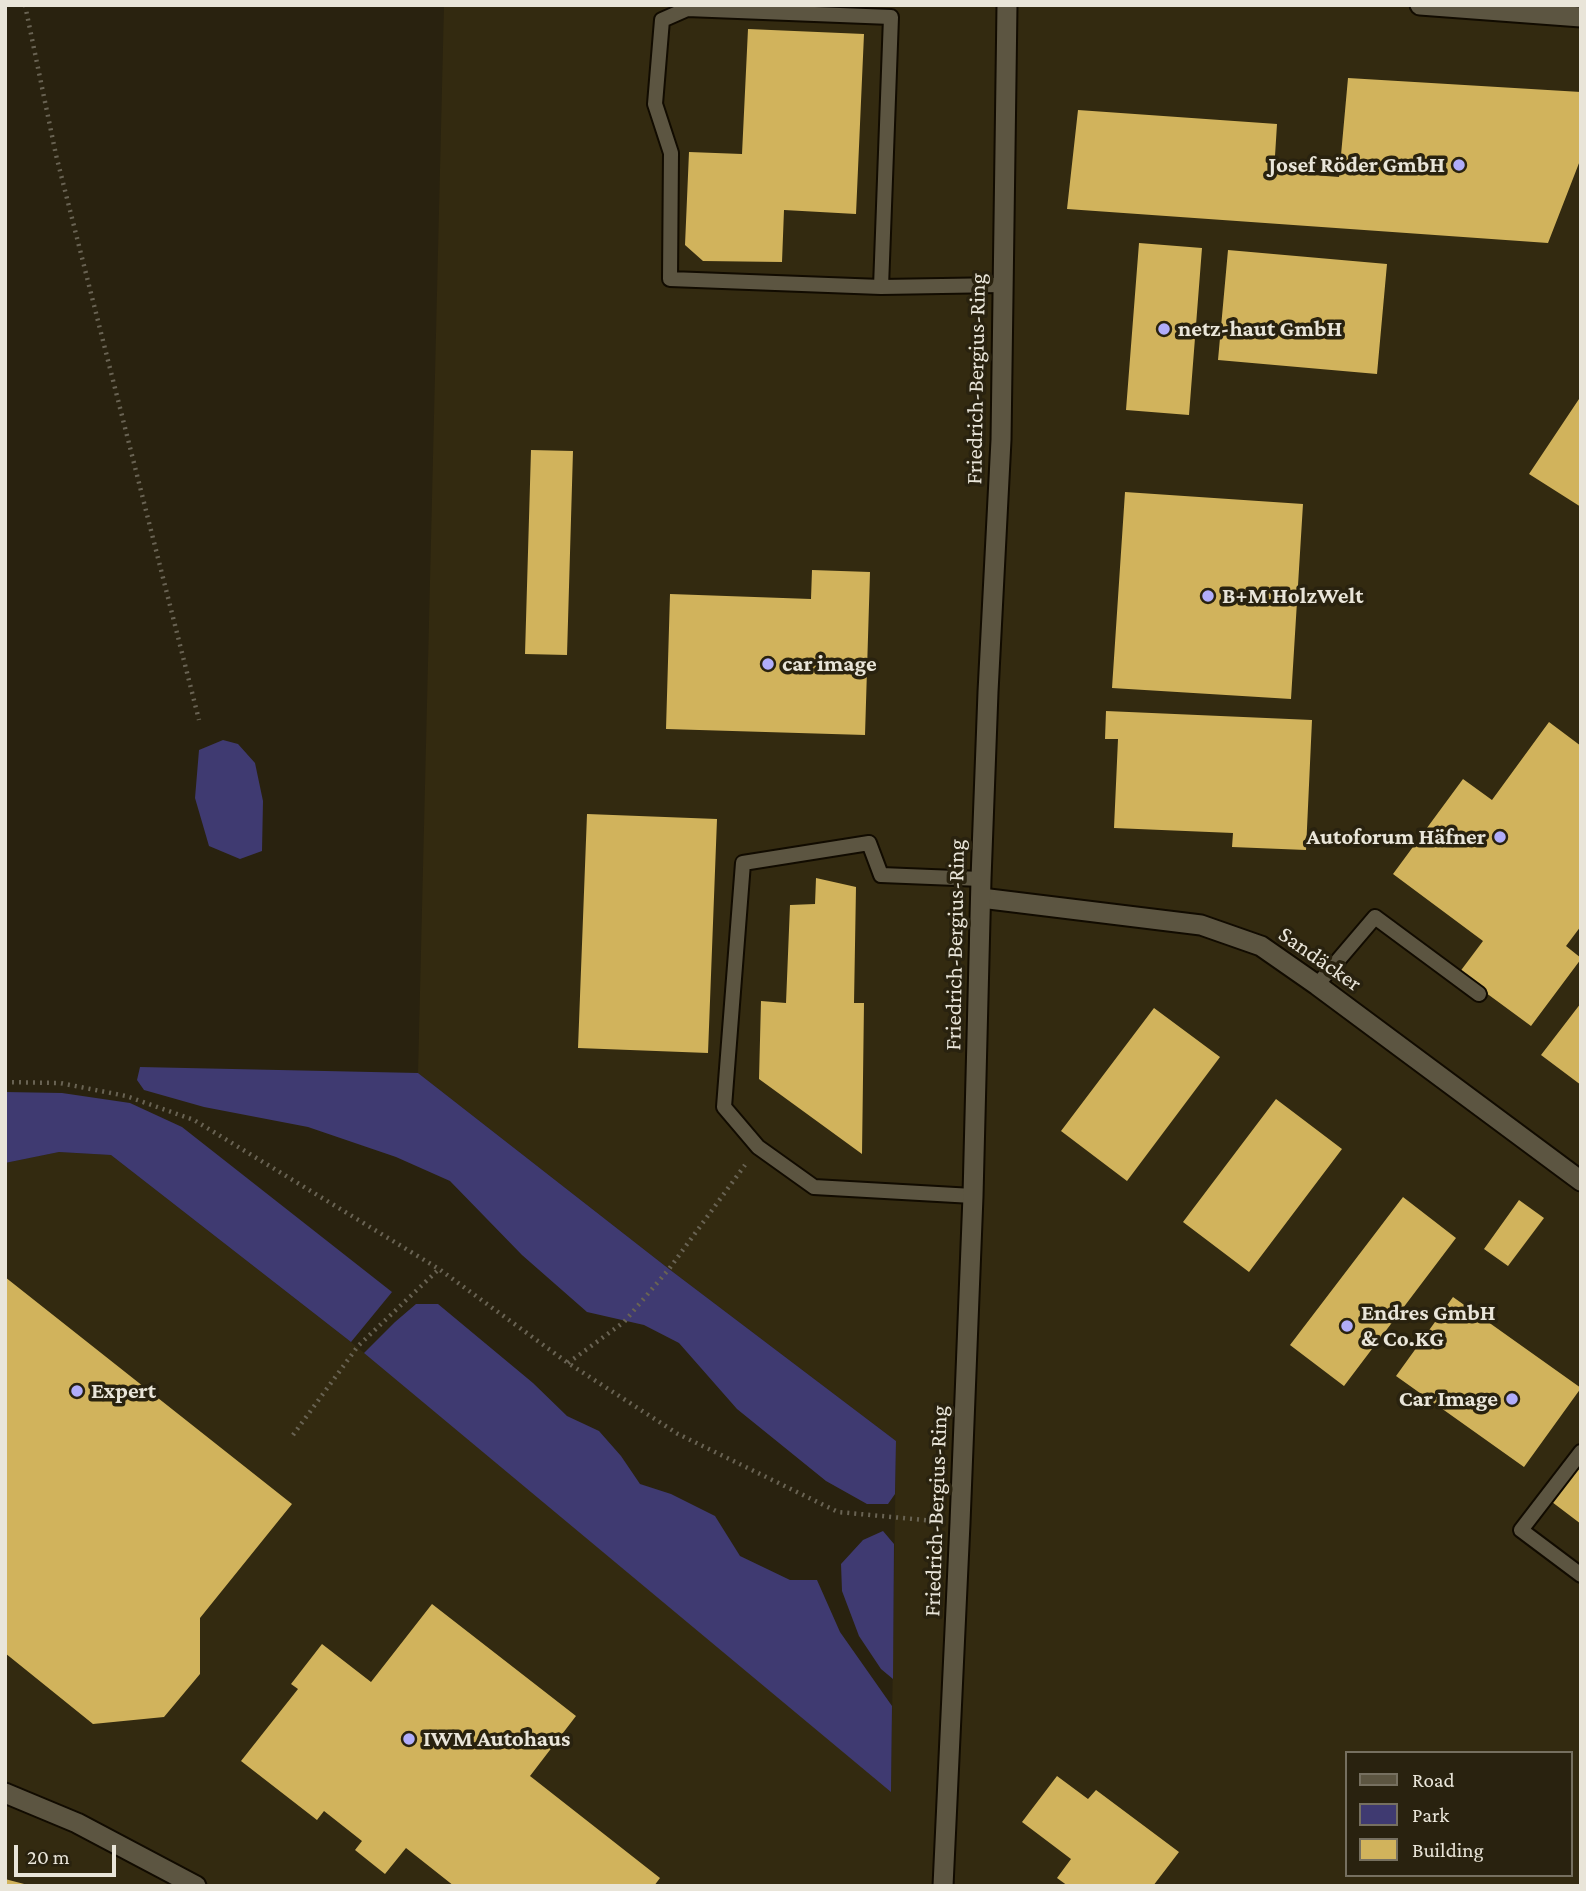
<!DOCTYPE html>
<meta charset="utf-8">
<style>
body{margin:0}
#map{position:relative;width:1586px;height:1891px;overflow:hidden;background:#29220f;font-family:"Crimson Pro",serif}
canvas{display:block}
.frame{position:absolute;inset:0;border:7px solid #e9e5d9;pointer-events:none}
.legend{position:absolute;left:1345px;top:1751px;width:228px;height:126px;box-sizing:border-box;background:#29220f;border:2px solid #767060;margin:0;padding:9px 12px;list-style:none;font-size:21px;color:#e9e5d9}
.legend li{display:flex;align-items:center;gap:14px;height:35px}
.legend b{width:35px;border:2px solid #767060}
.scale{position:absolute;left:14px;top:1845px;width:102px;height:32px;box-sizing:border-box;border:4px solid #e9e5d9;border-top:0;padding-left:9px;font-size:21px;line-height:24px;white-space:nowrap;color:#e9e5d9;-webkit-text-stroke:5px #29220f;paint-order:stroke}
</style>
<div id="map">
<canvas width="1586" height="1891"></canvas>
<div class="frame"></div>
<ul class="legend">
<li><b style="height:9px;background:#5c5541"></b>Road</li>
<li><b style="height:19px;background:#3f3a71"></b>Park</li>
<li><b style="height:19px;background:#d1b35c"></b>Building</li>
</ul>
<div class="scale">20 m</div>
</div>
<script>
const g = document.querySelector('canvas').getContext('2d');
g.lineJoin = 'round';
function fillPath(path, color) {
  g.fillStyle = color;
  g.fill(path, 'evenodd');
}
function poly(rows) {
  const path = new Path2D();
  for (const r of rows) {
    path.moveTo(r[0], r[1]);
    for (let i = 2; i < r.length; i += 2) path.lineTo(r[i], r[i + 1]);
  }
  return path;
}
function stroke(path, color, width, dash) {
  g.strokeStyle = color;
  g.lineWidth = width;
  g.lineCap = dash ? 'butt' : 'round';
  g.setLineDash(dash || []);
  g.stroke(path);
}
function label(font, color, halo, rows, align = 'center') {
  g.font = font + ' "Crimson Pro",serif';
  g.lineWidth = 7;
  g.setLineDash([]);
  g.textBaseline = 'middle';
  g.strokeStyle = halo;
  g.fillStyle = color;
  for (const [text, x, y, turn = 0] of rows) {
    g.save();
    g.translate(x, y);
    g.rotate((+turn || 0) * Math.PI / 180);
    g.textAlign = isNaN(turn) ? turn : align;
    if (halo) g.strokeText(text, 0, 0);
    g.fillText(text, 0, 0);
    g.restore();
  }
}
fillPath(poly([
 [444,5,1581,5,1581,1886,5,1886,5,1163,59,1152,111,1155,351,1342,891,1791,896,1441,669,1269,418,1073],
 [1346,1753,1570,1753,1570,1875,1346,1875]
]), '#332a10');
fillPath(poly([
 [223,740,238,744,255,763,263,801,262,851,240,859,209,846,195,798,199,750],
 [140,1067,418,1073,669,1269,896,1441,895,1494,888,1504,867,1504,826,1481,737,1409,679,1343,644,1325,587,1312,522,1255,450,1181,396,1157,308,1127,204,1107,144,1090,137,1080],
 [5,1092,62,1093,130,1103,182,1127,392,1292,351,1342,111,1155,59,1152,5,1163],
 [416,1304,438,1304,533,1383,567,1416,599,1431,621,1456,640,1484,671,1494,715,1516,740,1556,790,1580,817,1580,840,1632,892,1706,891,1792,364,1353,395,1322],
 [883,1531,894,1544,893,1679,881,1669,859,1636,842,1591,841,1564,863,1540]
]), '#3f3a71');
fillPath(poly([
 [748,29,864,34,856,214,784,210,782,262,703,261,685,245,689,152,742,154],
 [1348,78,1581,92,1581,158,1548,243,1067,209,1078,110,1277,124,1274,172,1339,177],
 [1139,243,1202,248,1189,415,1126,410],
 [1228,250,1387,264,1377,374,1218,360],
 [1581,396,1581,507,1529,474],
 [531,450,573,451,567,655,525,654],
 [1125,492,1303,504,1291,699,1112,688],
 [812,570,870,572,865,735,666,729,670,594,811,599],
 [1106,711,1312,720,1306,850,1232,847,1233,833,1114,828,1118,739,1105,739],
 [1549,722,1581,746,1581,926,1566,946,1581,958,1581,959,1531,1026,1459,973,1483,941,1393,874,1463,779,1492,800],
 [587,814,717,819,708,1053,578,1048],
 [816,878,856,887,854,1003,864,1003,862,1154,759,1079,761,1001,786,1003,790,905,815,904],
 [1581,1003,1581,1085,1541,1055],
 [1154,1008,1220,1057,1127,1181,1061,1131],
 [1276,1099,1342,1149,1249,1272,1183,1222],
 [1403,1197,1456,1238,1344,1386,1290,1345],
 [1519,1200,1544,1218,1508,1266,1484,1249],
 [5,1277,292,1504,200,1618,200,1674,164,1717,93,1724,5,1653],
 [1453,1297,1581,1388,1524,1467,1396,1376],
 [1581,1465,1581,1524,1552,1502],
 [432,1604,576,1716,530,1776,660,1878,654,1886,454,1886,406,1848,385,1874,355,1850,362,1841,324,1811,317,1820,241,1761,298,1689,291,1684,322,1644,371,1682],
 [1057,1776,1088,1799,1096,1790,1179,1852,1153,1886,1068,1886,1057,1878,1071,1859,1022,1822],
 [5,1879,28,1885,28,1886,5,1886]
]), '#d1b35c');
const service = poly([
 [881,287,891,17,687,9,662,20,655,104,671,153,670,279,881,287,1003,285],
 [1317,985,1375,917,1479,994],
 [973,1196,814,1187,758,1147,724,1107,743,863,869,843,881,875,981,879],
 [1581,1452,1521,1530,1581,1575]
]);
const minor = poly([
 [1420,5,1581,17],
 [981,898,1201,925,1261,946,1317,985,1581,1181]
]);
const tertiary = poly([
 [5,1793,77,1823,196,1886],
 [943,1886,960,1523,973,1196,981,879,988,692,1001,440,1007,5]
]);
stroke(service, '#110b00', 18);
stroke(minor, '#110b00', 23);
stroke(tertiary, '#110b00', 23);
stroke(poly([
 [25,5,56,155,199,720],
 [5,1082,60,1083,126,1096,194,1120,439,1269,568,1363,678,1434,838,1512,935,1521],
 [568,1363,624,1322,669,1269,745,1165],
 [293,1435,358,1346,439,1269]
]), '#696353', 4.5, [2, 5]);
stroke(service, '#5c5541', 14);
stroke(minor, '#5c5541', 19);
stroke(tertiary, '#5c5541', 19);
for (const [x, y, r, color] of [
 [1459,165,7,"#b1adfa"],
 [1164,329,7,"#b1adfa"],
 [1208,596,7,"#b1adfa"],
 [768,664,7,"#b1adfa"],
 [1500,837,7,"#b1adfa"],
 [1347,1326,7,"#b1adfa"],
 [77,1391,7,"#b1adfa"],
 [1512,1399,7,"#b1adfa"],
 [409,1739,7,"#b1adfa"]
]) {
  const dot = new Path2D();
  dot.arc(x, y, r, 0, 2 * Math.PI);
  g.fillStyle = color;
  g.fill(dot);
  stroke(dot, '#29220f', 2.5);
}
label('bold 23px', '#e9e5d9', '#29220f', [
 ["Josef Röder GmbH",1445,165,"right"],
 ["netz-haut GmbH",1178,329],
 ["B+M HolzWelt",1222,596],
 ["car image",782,664],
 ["Autoforum Häfner",1486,837,"right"],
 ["Endres GmbH",1361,1313],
 ["& Co.KG",1361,1339],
 ["Expert",91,1391],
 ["Car Image",1498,1399,"right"],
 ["IWM Autohaus",423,1739]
], 'left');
label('23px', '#e9e5d9', '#29220f', [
 ["Friedrich-Bergius-Ring",976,379,-89],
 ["Friedrich-Bergius-Ring",955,945,-89],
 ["Sandäcker",1320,959,35],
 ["Friedrich-Bergius-Ring",936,1511,-88]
]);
</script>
